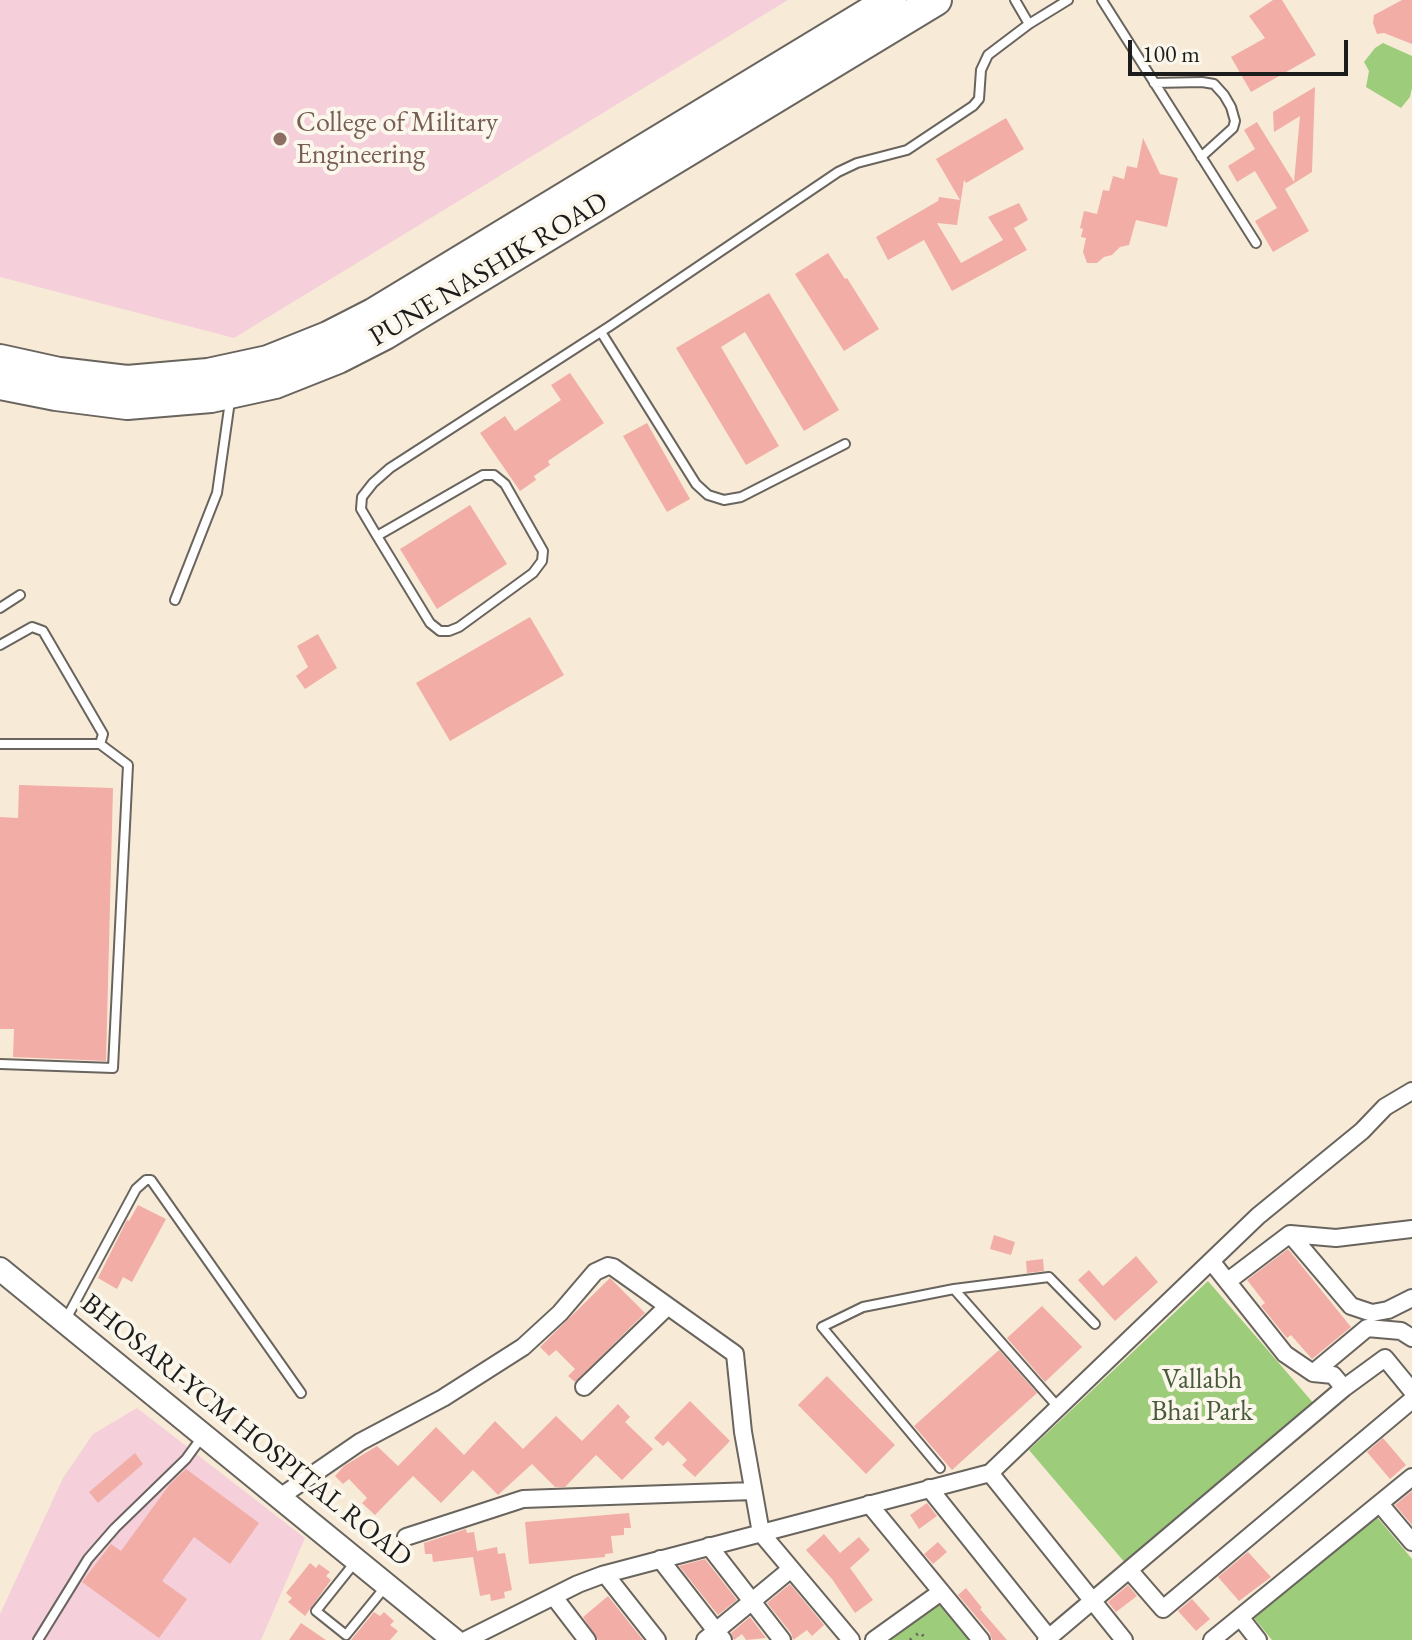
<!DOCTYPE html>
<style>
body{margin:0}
#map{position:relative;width:1412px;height:1640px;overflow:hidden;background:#f7ebd8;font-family:"EB Garamond",serif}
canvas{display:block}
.scale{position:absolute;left:1128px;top:40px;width:220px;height:36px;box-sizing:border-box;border:4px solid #1c1c1c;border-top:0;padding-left:10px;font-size:24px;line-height:28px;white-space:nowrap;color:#1c1c1c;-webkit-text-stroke:6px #fbf7ec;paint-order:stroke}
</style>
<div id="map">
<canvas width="1412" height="1640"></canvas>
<div class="scale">100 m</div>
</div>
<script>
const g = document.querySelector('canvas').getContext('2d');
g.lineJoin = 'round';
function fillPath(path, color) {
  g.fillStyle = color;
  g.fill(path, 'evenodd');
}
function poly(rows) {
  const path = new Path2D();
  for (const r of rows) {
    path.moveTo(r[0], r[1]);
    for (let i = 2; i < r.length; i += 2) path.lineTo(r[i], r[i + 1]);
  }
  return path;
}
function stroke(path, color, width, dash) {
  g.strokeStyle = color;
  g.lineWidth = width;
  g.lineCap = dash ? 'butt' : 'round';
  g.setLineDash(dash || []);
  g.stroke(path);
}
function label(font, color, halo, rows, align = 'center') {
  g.font = font + ' "EB Garamond",serif';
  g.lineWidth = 8;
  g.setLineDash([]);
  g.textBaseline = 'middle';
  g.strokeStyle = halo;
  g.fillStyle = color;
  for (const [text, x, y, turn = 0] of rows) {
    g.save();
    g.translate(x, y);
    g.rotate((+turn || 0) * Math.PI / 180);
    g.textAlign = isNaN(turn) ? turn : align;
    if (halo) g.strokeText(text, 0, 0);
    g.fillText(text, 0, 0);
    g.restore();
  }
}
fillPath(poly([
 [0,0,788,0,234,338,0,277],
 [137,1408,305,1538,261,1640,0,1640,0,1614,63,1478,93,1434]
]), '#f5cfd9');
fillPath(poly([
 [1383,43,1412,56,1412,88,1410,97,1401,108,1366,87,1369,71,1364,62,1375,48],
 [1208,1281,1315,1405,1126,1564,1029,1450],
 [1377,1517,1412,1559,1412,1640,1272,1640,1254,1618],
 [939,1597,973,1640,886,1640]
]), '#9dcc7a');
fillPath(poly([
 [1273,0,1282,0,1316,55,1251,92,1231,57,1265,38,1249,16],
 [1402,0,1412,0,1412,44,1384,33,1377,34,1373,23,1374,15],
 [1315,87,1312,172,1285,189,1309,231,1273,252,1255,221,1277,208,1255,171,1237,182,1228,166,1255,149,1244,130,1257,122,1294,182,1300,116,1274,132,1273,112],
 [1006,118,1024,149,966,183,964,180,957,225,937,223,961,263,1003,240,988,217,1019,203,1028,220,1014,228,1027,250,952,291,924,240,888,260,876,237,938,201,939,197,960,200,936,159],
 [1143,138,1160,174,1178,178,1167,227,1136,220,1129,245,1120,247,1112,255,1104,257,1097,263,1087,263,1083,252,1086,238,1081,237,1083,229,1080,228,1084,211,1097,214,1103,190,1109,191,1113,176,1124,179,1127,166,1137,168],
 [828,253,845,279,847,278,879,329,844,351,795,274],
 [769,293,839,410,804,431,745,332,721,347,779,446,746,465,676,348],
 [570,373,604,423,548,461,550,465,534,476,536,480,520,491,480,433,505,416,515,431,561,400,551,385],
 [647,423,690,499,667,512,623,436],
 [470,505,507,564,437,609,400,549],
 [530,617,564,675,450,741,416,683],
 [318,634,337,668,305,689,296,676,308,667,297,646],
 [19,785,113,788,106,1061,13,1057,14,1029,0,1029,0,817,18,818],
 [138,1205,166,1219,132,1282,123,1277,117,1289,98,1278,127,1220,129,1221],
 [994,1235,1015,1242,1011,1255,990,1249],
 [1288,1249,1351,1327,1312,1359,1291,1335,1287,1338,1261,1306,1265,1303,1247,1280],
 [1136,1256,1158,1282,1115,1321,1078,1280,1089,1270,1103,1286],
 [1043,1259,1044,1271,1027,1273,1026,1261],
 [610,1278,645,1313,575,1382,568,1376,575,1369,556,1350,549,1356,540,1347],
 [1042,1306,1082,1347,1045,1382,1007,1338],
 [999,1350,1037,1393,952,1470,914,1426],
 [827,1376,895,1445,866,1474,798,1405],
 [690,1401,730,1441,695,1477,682,1465,687,1460,668,1441,663,1446,654,1438],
 [618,1404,630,1417,625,1422,653,1449,622,1480,596,1455,565,1487,555,1487,532,1464,498,1495,473,1470,441,1503,413,1476,375,1515,362,1503,367,1498,349,1479,343,1484,335,1476,344,1466,377,1446,398,1466,436,1427,464,1455,495,1421,523,1449,556,1416,582,1441],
 [1383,1438,1406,1465,1390,1479,1367,1452],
 [135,1453,143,1464,98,1503,89,1492],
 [186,1469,259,1523,230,1564,194,1537,162,1581,187,1599,159,1638,82,1582,111,1544,121,1551,170,1484],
 [1412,1491,1412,1525,1395,1505],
 [927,1503,937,1516,919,1529,910,1515],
 [629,1513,631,1528,624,1528,624,1535,611,1536,613,1553,605,1554,605,1557,529,1564,525,1522],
 [466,1529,467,1533,474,1532,477,1551,497,1547,498,1554,505,1553,512,1590,504,1592,505,1598,491,1601,490,1594,480,1596,473,1557,433,1562,432,1554,425,1554,424,1543],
 [824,1534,840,1553,859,1537,870,1550,850,1568,873,1600,855,1613,832,1579,806,1550],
 [938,1542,947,1552,933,1564,924,1554],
 [1248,1552,1271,1577,1239,1601,1218,1577],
 [705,1559,737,1600,718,1615,679,1566],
 [310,1563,316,1568,319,1564,330,1572,326,1576,331,1580,305,1616,288,1602,292,1598,286,1593],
 [790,1584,824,1625,812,1636,807,1630,793,1640,791,1633,767,1603],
 [1128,1585,1137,1596,1116,1612,1108,1602],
 [966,1588,982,1608,980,1609,1007,1640,992,1640,990,1633,958,1595],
 [608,1596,643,1640,598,1640,583,1617],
 [1192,1599,1210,1619,1196,1631,1178,1611],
 [374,1612,380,1616,384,1612,394,1621,390,1625,398,1631,390,1640,351,1640],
 [750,1617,766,1638,746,1640,742,1634,734,1640,731,1633],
 [301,1623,326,1640,289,1640]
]), '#f2ada6');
const lane = poly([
 [1015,0,1029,24],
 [1102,0,1256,243],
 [1154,83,1202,82,1214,84,1224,95,1231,107,1235,121,1233,128,1201,157],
 [601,332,696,484,708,495,724,500,741,497,845,444],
 [377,536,483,475,494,475,505,484,543,551,542,561,533,573,459,627,449,631,440,631,430,623,377,536,361,509,362,497,373,483,390,468,610,326,838,172,857,163,907,150,973,106,979,99,981,70,988,55,1029,24,1068,0],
 [175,600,217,493,230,401],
 [0,608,20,595],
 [0,645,32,627,43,631,103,734,100,744,0,744],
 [0,1064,113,1068,128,765,100,744],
 [954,1289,1049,1277,1095,1324],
 [65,1321,136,1189,146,1180,151,1180,301,1393],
 [940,1468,822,1327,863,1307,954,1289,1058,1407],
 [356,1561,316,1611,346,1635,386,1586],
 [38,1640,88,1559,115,1528,186,1459,202,1437]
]);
const street = poly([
 [1290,1234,1351,1306,1372,1313,1388,1310,1412,1298],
 [1211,1261,1285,1354,1313,1373,1367,1328,1401,1331,1412,1338],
 [1228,1281,1290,1234,1336,1238,1412,1229],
 [1313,1373,1333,1375,1344,1388],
 [584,1387,668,1306],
 [990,1473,1124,1640],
 [929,1488,1049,1638],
 [280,1497,360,1442,443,1398,523,1347,560,1313,595,1272,608,1266,613,1267,735,1354,743,1432,761,1533,851,1640],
 [869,1504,981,1640],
 [1380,1504,1412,1542],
 [406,1537,523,1499,753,1491],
 [709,1546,782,1640],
 [660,1559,723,1640],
 [1130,1571,1163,1609,1412,1400],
 [605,1574,657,1640],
 [554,1597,587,1640],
 [1240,1617,1258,1640],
 [466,1640,578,1584,602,1575,990,1473,1258,1216,1362,1131,1385,1107,1412,1091],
 [705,1640,791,1569],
 [874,1640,941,1592],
 [1046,1640,1344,1388,1385,1358,1412,1391],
 [1212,1640,1412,1477]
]);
const secondary = poly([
 [0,1269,454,1640]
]);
const highway = poly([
 [0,360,59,373,127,381,208,374,268,361,328,337,373,314,891,0],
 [0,384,56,395,127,404,211,397,275,383,338,358,385,334,936,0]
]);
stroke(lane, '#69645e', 12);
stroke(street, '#69645e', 20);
stroke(secondary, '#69645e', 26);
stroke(highway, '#69645e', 34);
stroke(poly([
 [910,1640,920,1632,927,1640]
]), '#69645e', 3, [2, 6]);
stroke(lane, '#fff', 8);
stroke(street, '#fff', 16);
stroke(secondary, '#fff', 22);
stroke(highway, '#fff', 30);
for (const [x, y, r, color] of [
 [280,139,8,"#8d6e63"]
]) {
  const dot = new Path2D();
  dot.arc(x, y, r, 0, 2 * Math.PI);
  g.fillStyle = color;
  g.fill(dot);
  stroke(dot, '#fbf7ec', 3);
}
label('28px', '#785e54', '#fbf7ec', [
 ["College of Military",296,123],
 ["Engineering",296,155]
], 'left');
label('28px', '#1c1c1c', '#fbf7ec', [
 ["PUNE NASHIK ROAD",489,270,-31],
 ["BHOSARI-YCM HOSPITAL ROAD",246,1431,39]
]);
label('28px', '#495a3d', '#fbf7ec', [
 ["Vallabh",1202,1380],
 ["Bhai Park",1202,1412]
]);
</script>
